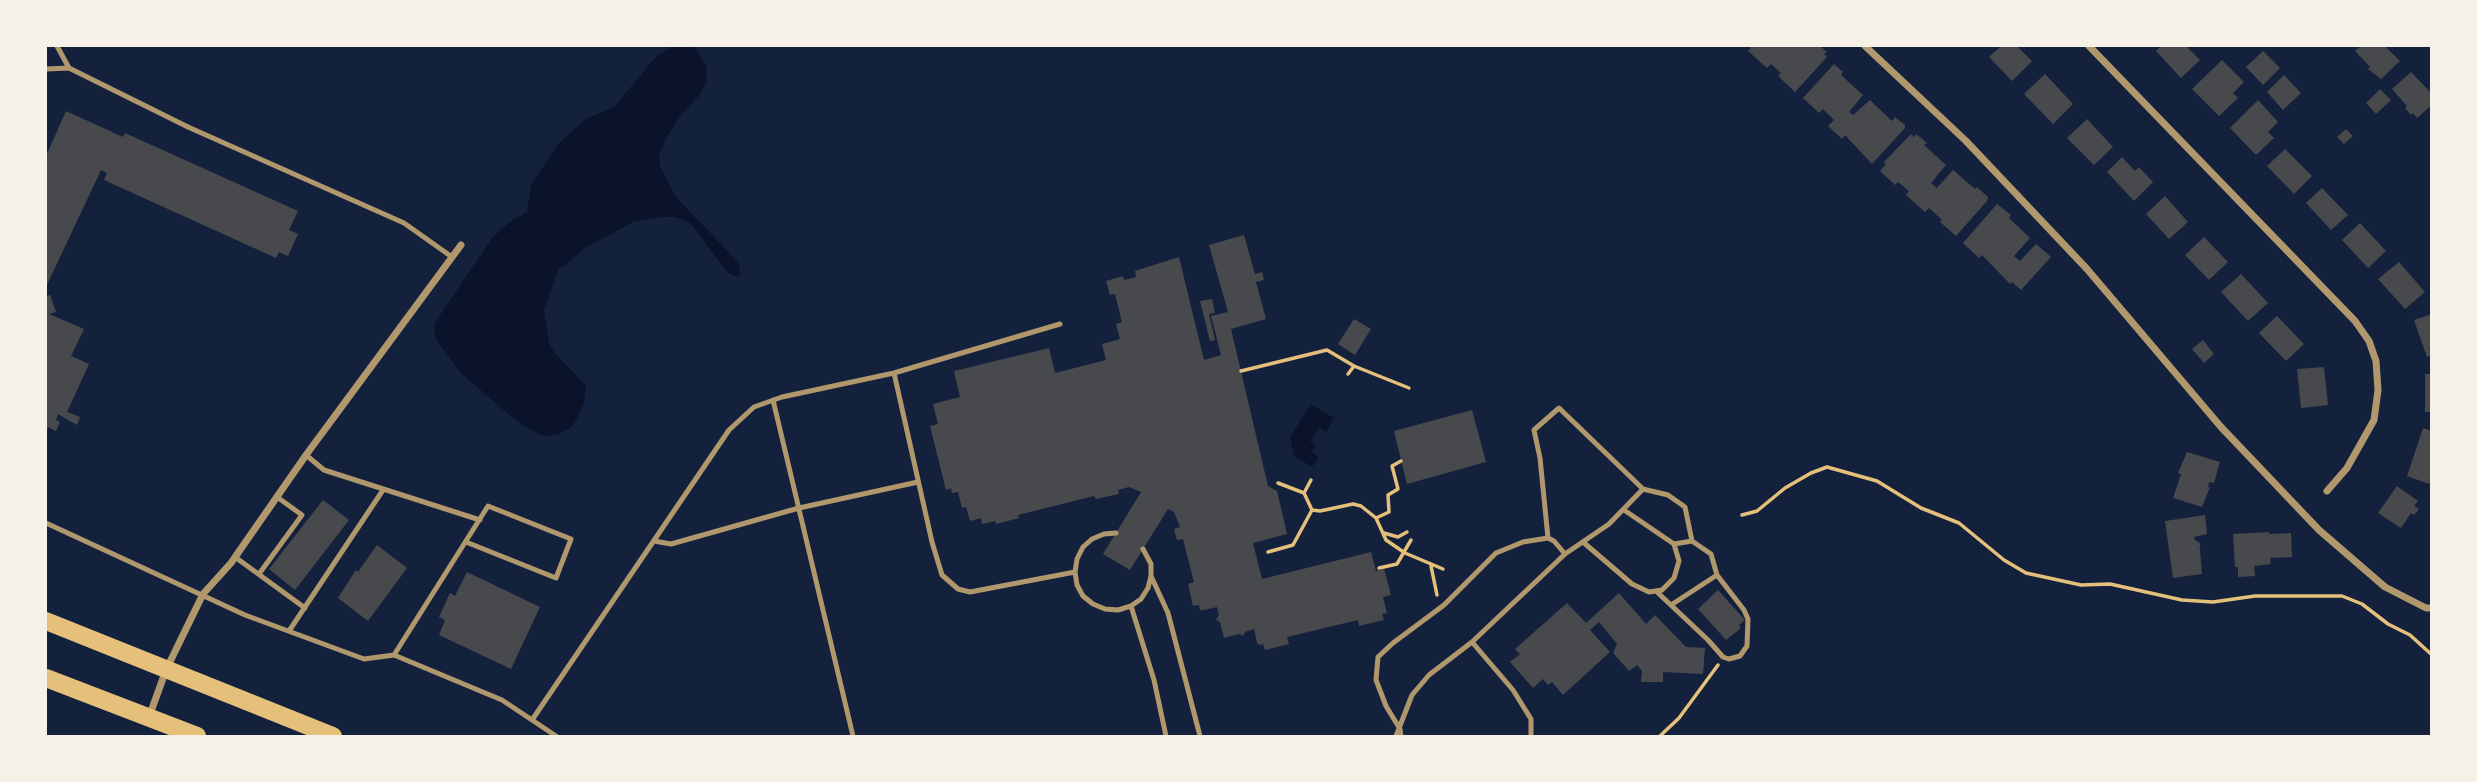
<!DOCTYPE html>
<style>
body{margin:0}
#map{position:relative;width:2477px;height:782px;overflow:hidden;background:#14213d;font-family:"Zilla Slab",serif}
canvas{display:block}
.frame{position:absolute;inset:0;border:47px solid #f6f1e7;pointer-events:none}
</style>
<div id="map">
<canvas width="2477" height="782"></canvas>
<div class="frame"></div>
</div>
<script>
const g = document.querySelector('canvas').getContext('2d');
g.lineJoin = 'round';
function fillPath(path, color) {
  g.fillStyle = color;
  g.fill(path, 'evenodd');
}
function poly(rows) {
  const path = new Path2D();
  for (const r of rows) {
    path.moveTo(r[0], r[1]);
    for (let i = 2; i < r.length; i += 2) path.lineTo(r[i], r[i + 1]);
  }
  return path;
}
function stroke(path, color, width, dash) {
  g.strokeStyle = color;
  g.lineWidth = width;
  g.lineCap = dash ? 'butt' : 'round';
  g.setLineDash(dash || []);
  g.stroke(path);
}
fillPath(poly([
 [672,46,692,46,696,49,706,66,707,80,701,93,679,118,666,138,659,156,660,166,675,196,739,263,740,274,736,277,727,272,690,223,675,217,660,217,633,222,587,247,558,270,544,311,549,343,554,352,586,386,584,404,573,426,559,434,545,436,538,434,514,419,462,374,437,341,434,330,436,321,493,237,511,221,527,212,531,185,559,143,586,119,614,107,654,59],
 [1311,404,1334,418,1326,432,1319,428,1310,441,1316,445,1311,452,1319,457,1312,467,1294,456,1290,437]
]), '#0b132b');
fillPath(poly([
 [1748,46,1820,46,1827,52,1824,54,1827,57,1795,92,1778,76,1781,73,1771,64,1767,68,1748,51,1751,48],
 [2001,46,2017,46,2032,61,2012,81,1989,57],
 [2161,46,2186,46,2200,60,2181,78,2156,51],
 [2361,46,2385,46,2400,61,2381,79,2368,69,2370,67,2355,51],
 [2263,51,2280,68,2263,85,2246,67],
 [2222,60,2244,82,2233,93,2238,98,2219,116,2192,89],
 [1834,64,1843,72,1841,75,1863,95,1849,112,1853,115,1870,100,1892,121,1895,117,1905,125,1905,128,1872,164,1845,135,1842,139,1828,126,1834,120,1823,109,1819,113,1803,98],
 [2411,72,2432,94,2432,105,2417,118,2413,113,2411,115,2405,108,2407,106,2392,89],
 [2045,74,2073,104,2053,124,2024,94],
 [2284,75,2301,93,2283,110,2267,92],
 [2380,89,2391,100,2376,114,2366,103],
 [2258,100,2278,122,2268,132,2274,138,2256,155,2230,128],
 [66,111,123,137,125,133,298,211,289,230,298,234,288,256,279,252,276,258,104,180,107,173,101,170,46,287,46,156],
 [2087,119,2113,147,2094,165,2067,138],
 [2346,129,2353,136,2344,144,2337,137],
 [1911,134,1914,137,1916,134,1927,143,1924,145,1946,165,1931,183,1937,188,1953,170,1975,189,1977,187,1988,197,1987,201,1956,236,1940,222,1942,220,1929,208,1925,212,1906,195,1909,191,1898,182,1895,185,1880,171,1886,164,1884,162],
 [2285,149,2312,176,2294,194,2267,166],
 [2122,157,2135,171,2139,167,2153,182,2134,201,2107,172],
 [2322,188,2348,215,2331,230,2306,203],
 [2165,196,2188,222,2169,239,2146,214],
 [1997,204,2011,215,2009,218,2030,238,2014,256,2020,261,2036,244,2051,257,2021,290,2012,282,2010,284,1982,255,1979,258,1963,243],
 [2360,223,2386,251,2368,268,2342,240],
 [1244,235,1255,274,1262,272,1264,280,1256,282,1266,319,1231,329,1268,486,1277,491,1287,534,1253,543,1262,579,1371,552,1376,571,1384,569,1391,595,1383,597,1387,613,1382,614,1384,620,1359,626,1358,620,1287,637,1289,644,1265,650,1263,644,1259,645,1257,642,1254,629,1245,632,1243,636,1239,634,1224,638,1220,622,1216,620,1219,615,1217,607,1204,610,1200,610,1199,605,1193,606,1188,584,1194,582,1183,539,1177,540,1174,529,1180,527,1174,512,1168,509,1130,570,1103,554,1141,492,1129,487,1118,490,1119,494,1096,499,1094,496,1018,515,1019,518,996,524,995,521,982,524,981,518,970,521,966,507,962,508,958,492,952,493,951,488,946,490,930,426,938,424,933,404,960,397,954,371,1049,348,1055,373,1106,360,1102,344,1120,339,1116,324,1122,322,1115,294,1110,295,1106,281,1123,276,1124,280,1136,277,1135,271,1179,257,1204,360,1221,355,1211,316,1228,312,1209,245],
 [2204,237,2228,262,2209,280,2185,255],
 [2399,262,2425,292,2405,309,2378,279],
 [2241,274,2268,303,2248,321,2221,292],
 [50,295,56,312,49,314,84,329,71,356,89,364,67,412,80,417,77,425,58,414,56,420,60,422,56,431,48,427,46,434,46,296],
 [1212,299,1215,313,1209,314,1215,340,1210,341,1200,301],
 [2432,314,2432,355,2427,357,2414,320],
 [2277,316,2304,344,2286,361,2259,333],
 [1354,319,1371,329,1355,355,1338,344],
 [2203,340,2214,354,2204,363,2192,349],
 [2324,367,2328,405,2301,408,2297,369],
 [2425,374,2432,374,2432,412,2425,412],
 [1472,410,1486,462,1407,484,1394,431],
 [2423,428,2432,431,2432,477,2429,484,2407,476],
 [2187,452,2220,462,2214,483,2209,482,2208,487,2210,487,2202,507,2173,498,2181,474,2178,473],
 [2397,486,2418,501,2414,506,2419,509,2414,515,2411,513,2401,528,2378,513],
 [323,500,349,520,295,590,269,569],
 [2205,515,2207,534,2194,537,2195,540,2200,543,2200,548,2198,548,2200,549,2202,574,2173,578,2165,521],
 [2269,532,2269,534,2291,533,2292,557,2270,558,2271,564,2254,566,2255,576,2238,577,2238,567,2235,567,2233,534],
 [377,545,407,568,368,621,338,598,356,570,358,572],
 [467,572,540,607,511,669,439,635,445,620,439,617,450,593,455,596],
 [1718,590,1745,620,1739,625,1741,628,1726,640,1698,609],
 [1619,593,1646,624,1655,615,1686,647,1705,648,1703,674,1663,672,1663,682,1641,682,1642,671,1637,665,1629,671,1613,653,1617,644,1599,622,1590,630,1610,652,1563,695,1552,682,1548,685,1543,679,1533,688,1510,662,1520,654,1515,649,1567,603,1586,623]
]), '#48494c');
stroke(poly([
 [1241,371,1327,350,1354,366],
 [1348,374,1354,366,1409,388],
 [1278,483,1304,493,1312,510],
 [1304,493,1311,480],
 [1742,515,1757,511,1785,488,1811,473,1827,467,1877,481,1921,508,1959,523,2004,560,2026,573,2081,585,2110,584,2182,600,2213,602,2255,596,2342,596,2362,604,2388,624,2410,635,2432,655],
 [1376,518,1389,512,1388,495,1398,489,1392,466,1401,461],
 [1384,533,1398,537,1407,532],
 [1268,552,1293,545,1312,510,1320,511,1353,504,1361,506,1376,518,1386,540,1405,553,1443,569],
 [1431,566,1437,595],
 [1379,568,1397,564,1411,540],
 [1660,736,1679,718,1718,665]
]), '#e5c07b', 3.5);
stroke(poly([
 [57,46,69,68,188,127,404,223,452,257],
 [46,69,69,68],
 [894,373,932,542,942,575,958,589,970,592,1075,572],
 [773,400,853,736],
 [306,455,324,470,480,520],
 [1643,489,1668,495,1685,507,1692,541],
 [46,523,245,615,364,659,394,655,502,700,556,736],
 [1116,533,1104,534,1092,539,1083,547,1077,559,1075,572,1077,585,1083,596,1093,604,1105,609,1118,610,1131,606,1141,599,1148,588,1151,576,1151,564,1143,549],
 [1548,538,1540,458,1534,430,1559,408,1643,489,1609,524,1565,554],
 [654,541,671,544,799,508,918,482],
 [1583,542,1632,584,1649,592,1662,590,1674,578,1679,561,1674,544,1624,510],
 [235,557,305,608],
 [259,574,302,515,277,497],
 [1151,576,1168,613,1200,736],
 [1656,591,1708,640,1723,657,1729,659,1740,656,1747,646,1748,619,1744,610,1717,575,1711,554,1692,541,1674,544],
 [1671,605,1717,575],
 [1131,606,1154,680,1166,736],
 [289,631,383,490],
 [394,655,488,506,571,539,556,578,466,542],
 [532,720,729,430,754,407,782,397,894,373,1060,324],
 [1396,736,1412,695,1429,675,1472,642,1513,690,1531,719,1531,736],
 [1401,736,1400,729,1386,706,1376,680,1378,657,1393,643,1444,605,1496,553,1523,542,1548,538,1554,541,1565,554,1472,642]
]), '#b1986c', 5);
stroke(poly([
 [1865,46,1966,141,2087,269,2221,427,2319,530,2385,587,2426,608,2432,608],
 [2089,46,2355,321,2369,341,2376,361,2378,390,2374,420,2347,468,2327,491],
 [149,717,166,670,203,594,231,563,306,455,461,245]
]), '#b1986c', 7);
stroke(poly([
 [46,621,333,736],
 [46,678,197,736]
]), '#e5c07b', 18);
</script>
